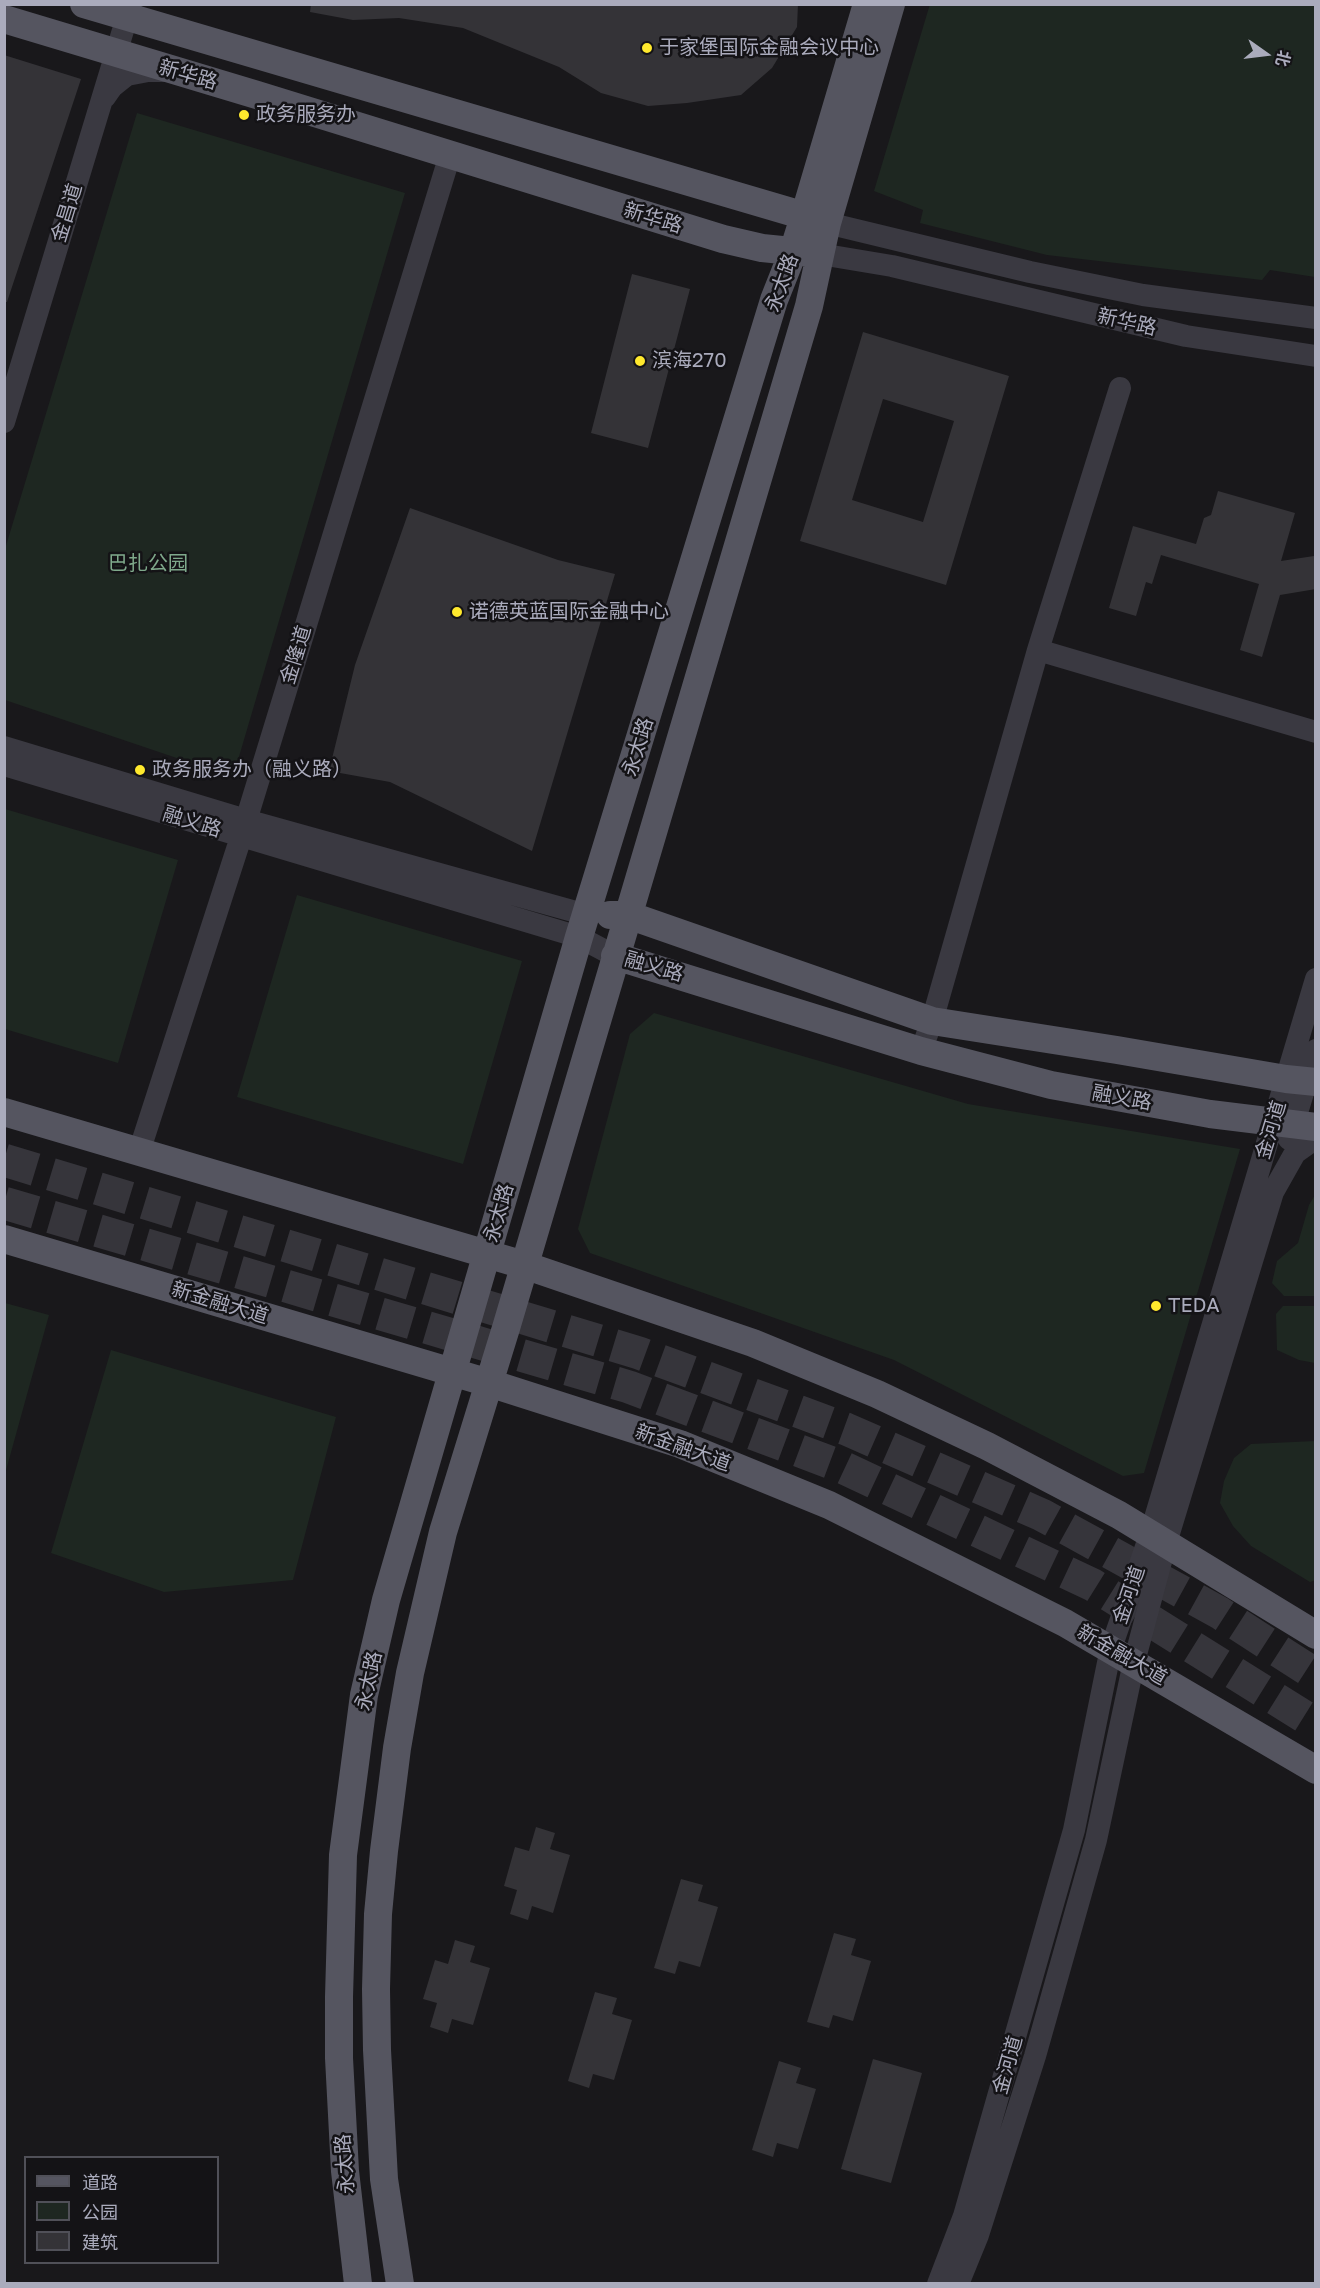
<!DOCTYPE html>
<meta charset="utf-8">
<style>
body{margin:0}
#map{position:relative;width:1320px;height:2288px;overflow:hidden;background:#19181b;font-family:"Golos Text","Noto Sans SC",sans-serif}
canvas{display:block}
.frame{position:absolute;inset:0;border:6px solid #aaabbc;pointer-events:none}
.legend{position:absolute;left:24px;top:2156px;width:195px;height:108px;box-sizing:border-box;background:#141316;border:2px solid #505058;margin:0;padding:8px 10px;list-style:none;font-size:18px;color:#aaabbc}
.legend li{display:flex;align-items:center;gap:12px;height:30px}
.legend b{width:30px;border:2px solid #505058}
.north{position:absolute;left:1236px;top:24px;width:60px;height:60px;-webkit-text-stroke:4px #141316;paint-order:stroke;rotate:104deg;font-size:16px;font-weight:700;line-height:24px;text-align:center;color:#aaabbc}
.north::after{content:'';display:block;margin:auto;width:21px;height:27px;background:#aaabbc;clip-path:polygon(50% 0,100% 100%,50% 72%,0 100%)}
</style>
<div id="map">
<canvas width="1320" height="2288"></canvas>
<div class="frame"></div>
<ul class="legend">
<li><b style="height:8px;background:#555560"></b>道路</li>
<li><b style="height:16px;background:#1e2721"></b>公园</li>
<li><b style="height:16px;background:#343337"></b>建筑</li>
</ul>
<div class="north">北</div>
</div>
<script>
const g = document.querySelector('canvas').getContext('2d');
g.lineJoin = 'round';
function fillPath(path, color) {
  g.fillStyle = color;
  g.fill(path, 'evenodd');
}
function poly(rows) {
  const path = new Path2D();
  for (const r of rows) {
    path.moveTo(r[0], r[1]);
    for (let i = 2; i < r.length; i += 2) path.lineTo(r[i], r[i + 1]);
  }
  return path;
}
function stroke(path, color, width, dash) {
  g.strokeStyle = color;
  g.lineWidth = width;
  g.lineCap = dash ? 'butt' : 'round';
  g.setLineDash(dash || []);
  g.stroke(path);
}
function label(font, color, halo, rows, align = 'center') {
  g.font = font + ' "Golos Text","Noto Sans SC",sans-serif';
  g.lineWidth = 5;
  g.setLineDash([]);
  g.textBaseline = 'middle';
  g.strokeStyle = halo;
  g.fillStyle = color;
  for (const [text, x, y, turn = 0] of rows) {
    g.save();
    g.translate(x, y);
    g.rotate((+turn || 0) * Math.PI / 180);
    g.textAlign = isNaN(turn) ? turn : align;
    if (halo) g.strokeText(text, 0, 0);
    g.fillText(text, 0, 0);
    g.restore();
  }
}
fillPath(poly([
 [930,4,1315,5,1315,277,1270,270,1262,280,1047,255,920,223,923,210,874,191],
 [137,113,405,193,233,777,5,700,5,549],
 [5,809,178,860,118,1063,5,1029],
 [297,895,522,961,463,1164,237,1097],
 [654,1013,968,1104,1240,1149,1144,1473,1123,1476,894,1360,590,1253,578,1229,630,1034],
 [1315,1195,1315,1296,1284,1296,1272,1283,1277,1261,1298,1243,1309,1205],
 [5,1303,49,1315,5,1474,4,1303],
 [1283,1306,1315,1306,1315,1363,1299,1360,1277,1350,1276,1314],
 [111,1350,336,1417,293,1580,164,1592,51,1553],
 [1315,1441,1316,1580,1310,1582,1251,1546,1233,1526,1220,1503,1224,1481,1234,1458,1251,1444]
]), '#1e2721');
fillPath(poly([
 [311,4,798,4,797,27,772,68,741,95,687,103,648,106,601,93,559,67,463,28,399,18,353,20,310,12],
 [4,55,81,79,7,302,4,302],
 [632,274,690,289,648,448,591,433],
 [863,332,1009,376,946,585,800,541],
 [883,399,954,421,923,522,852,500],
 [1218,491,1295,513,1281,561,1314,556,1316,589,1280,595,1262,657,1240,650,1259,584,1161,555,1152,584,1146,582,1136,616,1109,608,1133,526,1196,544,1204,518,1211,515],
 [410,508,558,560,615,574,532,851,390,782,329,771,355,665],
 [536,1827,555,1833,550,1849,570,1855,553,1913,532,1906,528,1920,510,1914,517,1890,504,1886,515,1847,529,1851],
 [681,1879,703,1885,698,1901,718,1907,700,1967,679,1961,675,1974,654,1968],
 [834,1933,856,1939,851,1955,871,1961,853,2021,833,2015,829,2028,807,2022],
 [455,1940,475,1946,470,1962,490,1968,473,2025,452,2019,448,2033,430,2027,437,2003,423,1999,435,1960,448,1964],
 [595,1992,617,1998,612,2014,632,2020,614,2080,593,2074,589,2088,568,2081],
 [873,2059,922,2073,891,2183,841,2169],
 [779,2061,801,2068,796,2083,816,2089,798,2149,777,2143,773,2157,752,2150]
]), '#343337');
stroke(poly([
 [4,1160,639,1353,846,1429,1042,1515,1220,1613,1316,1675],
 [4,1203,629,1387,840,1466,1093,1585,1316,1724]
]), '#36353b', 33, [33, 16]);
stroke(poly([
 [105,97,112,87,127,75,148,71,164,71],
 [827,223,1030,272,1143,295,1316,318],
 [820,254,892,266,1186,336,1316,356],
 [1120,388,1038,650,1316,732],
 [4,422,131,4],
 [4,747,246,820,587,915],
 [4,765,579,937,615,956],
 [921,1051,932,1021,1038,650],
 [1289,1139,1316,1050],
 [139,1152,241,837,450,155],
 [938,2284,964,2216,1074,1830,1111,1648,1150,1535,1316,979],
 [958,2284,978,2235,1035,2056,1096,1840,1134,1662,1166,1543,1273,1192,1295,1153,1316,1138]
]), '#3a3941', 22);
stroke(poly([
 [84,4,822,221],
 [4,19,257,95,723,239,762,248,812,253],
 [610,915,628,915,932,1021,1117,1050,1286,1079,1316,1082],
 [615,956,921,1051,1051,1085,1210,1114,1316,1127],
 [4,1112,524,1265,753,1343,877,1394,987,1446,1119,1515,1316,1635],
 [4,1239,489,1383,680,1444,829,1505,1065,1623,1316,1770],
 [358,2284,345,2171,339,2058,339,1997,343,1855,364,1695,386,1600,579,937,774,300,793,252,804,217,867,4],
 [400,2284,384,2179,377,2050,376,1989,378,1914,384,1851,397,1748,410,1673,443,1532,506,1328,809,306,827,223,891,4]
]), '#555560', 28);
for (const [x, y, r, color] of [
 [647,48,6,"#ffe92d"],
 [244,115,6,"#ffe92d"],
 [640,361,6,"#ffe92d"],
 [457,612,6,"#ffe92d"],
 [140,770,6,"#ffe92d"],
 [1156,1306,6,"#ffe92d"]
]) {
  const dot = new Path2D();
  dot.arc(x, y, r, 0, 2 * Math.PI);
  g.fillStyle = color;
  g.fill(dot);
  stroke(dot, '#141316', 2);
}
label('20px', '#aaabbc', '#141316', [
 ["于家堡国际金融会议中心",659,48],
 ["政务服务办",256,115],
 ["滨海270",652,361],
 ["诺德英蓝国际金融中心",469,612],
 ["政务服务办（融义路）",152,770],
 ["TEDA",1168,1306]
], 'left');
label('20px', '#aaabbc', '#141316', [
 ["新华路",188,75,16],
 ["金昌道",67,213,-73],
 ["新华路",653,218,17],
 ["永太路",782,283,-70],
 ["新华路",1127,322,13],
 ["金隆道",296,655,-73],
 ["永太路",638,747,-73],
 ["融义路",192,822,17],
 ["融义路",654,967,16],
 ["融义路",1122,1098,10],
 ["金河道",1271,1130,-73],
 ["永太路",499,1213,-74],
 ["新金融大道",220,1303,17],
 ["新金融大道",683,1448,20],
 ["金河道",1129,1595,-71],
 ["新金融大道",1122,1655,30],
 ["永太路",369,1681,-78],
 ["金河道",1008,2065,-74],
 ["永太路",345,2164,-94]
]);
label('20px', '#7fa98b', '#141316', [
 ["巴扎公园",148,564]
]);
</script>
